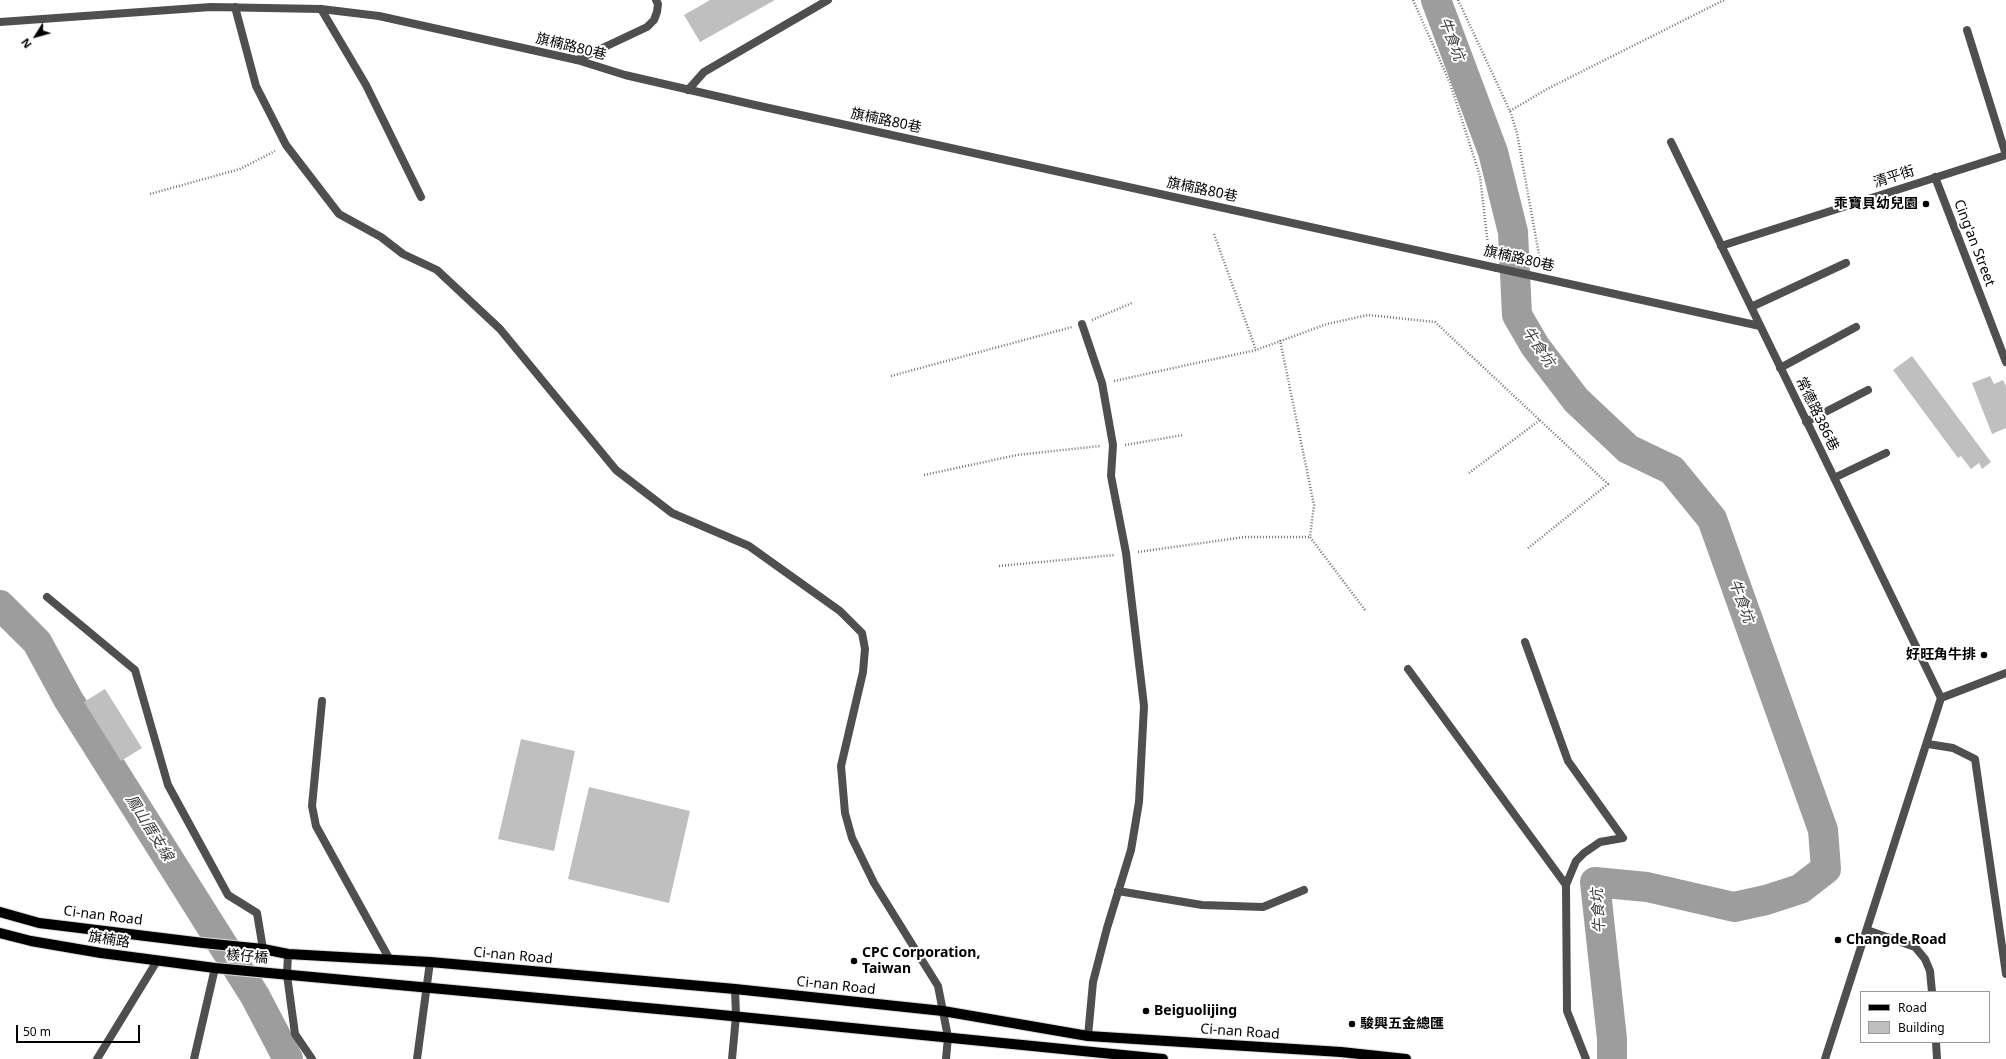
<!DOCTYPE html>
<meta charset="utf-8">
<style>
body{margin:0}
#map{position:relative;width:2006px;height:1059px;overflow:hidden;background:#fff;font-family:"Noto Sans",sans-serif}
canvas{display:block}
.legend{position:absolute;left:1860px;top:991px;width:130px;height:52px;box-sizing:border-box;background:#fff;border:1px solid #999;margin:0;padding:5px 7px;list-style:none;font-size:12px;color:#000}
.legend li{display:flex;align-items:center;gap:8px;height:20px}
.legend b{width:20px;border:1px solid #999}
.north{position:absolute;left:16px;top:16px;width:40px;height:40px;-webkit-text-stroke:3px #fff;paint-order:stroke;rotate:233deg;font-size:11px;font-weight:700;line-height:16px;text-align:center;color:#000}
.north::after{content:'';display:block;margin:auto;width:14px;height:18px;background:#000;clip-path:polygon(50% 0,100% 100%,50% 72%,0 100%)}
.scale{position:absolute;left:16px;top:1025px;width:124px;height:18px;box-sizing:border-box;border:2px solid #000;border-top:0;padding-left:5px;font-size:12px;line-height:14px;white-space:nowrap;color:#000;-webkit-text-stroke:3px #fff;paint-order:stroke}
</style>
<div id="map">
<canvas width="2006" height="1059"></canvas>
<ul class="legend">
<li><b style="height:5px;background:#000"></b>Road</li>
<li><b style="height:11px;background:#bfbfbf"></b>Building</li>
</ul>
<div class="north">N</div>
<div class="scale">50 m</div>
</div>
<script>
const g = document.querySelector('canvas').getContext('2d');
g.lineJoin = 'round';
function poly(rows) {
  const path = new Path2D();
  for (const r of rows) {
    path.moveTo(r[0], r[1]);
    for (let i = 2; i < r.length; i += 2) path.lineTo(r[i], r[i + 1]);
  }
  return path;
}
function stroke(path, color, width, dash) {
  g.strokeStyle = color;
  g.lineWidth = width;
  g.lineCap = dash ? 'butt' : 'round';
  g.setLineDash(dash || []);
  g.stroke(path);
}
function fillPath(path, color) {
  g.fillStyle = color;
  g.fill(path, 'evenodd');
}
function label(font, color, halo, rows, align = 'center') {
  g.font = font + ' "Noto Sans","Noto Sans TC",sans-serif';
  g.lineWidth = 4;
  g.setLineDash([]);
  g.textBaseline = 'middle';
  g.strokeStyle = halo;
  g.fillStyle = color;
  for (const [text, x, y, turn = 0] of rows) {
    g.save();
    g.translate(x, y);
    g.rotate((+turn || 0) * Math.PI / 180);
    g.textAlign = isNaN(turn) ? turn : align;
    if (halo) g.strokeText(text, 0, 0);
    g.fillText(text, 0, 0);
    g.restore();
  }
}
stroke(poly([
 [1436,0,1493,152,1513,232,1517,315,1535,346,1576,400,1628,449,1672,470,1712,519,1823,830,1826,869,1800,889,1766,900,1734,907,1647,887,1595,882,1612,1039,1612,1059],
 [0,605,37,642,68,699,255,996,288,1059]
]), '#9d9d9d', 30);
fillPath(poly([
 [710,0,775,0,700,42,684,15],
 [1912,356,1991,462,1982,469,1979,463,1971,469,1961,456,1958,458,1893,370],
 [1990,376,1994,384,2003,380,2006,386,2006,428,1992,434,1972,383],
 [105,689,142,748,121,761,84,702],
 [521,739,575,751,554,851,498,839],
 [589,787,690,811,669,903,568,879]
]), '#bfbfbf');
const primary = poly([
 [0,912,39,923,203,943,263,949,288,954,430,962,735,989,943,1011,1088,1036,1341,1052,1406,1059],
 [0,933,31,941,101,953,215,968,701,1013,1163,1059]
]);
stroke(primary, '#dbdbdb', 12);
stroke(poly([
 [1413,0,1450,83,1480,176,1489,254],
 [1458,0,1510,111,1517,133,1541,266],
 [1510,111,1547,89,1724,0],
 [150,194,240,169,275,151],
 [1214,234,1256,350],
 [1092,320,1132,303],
 [1280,340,1314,505,1310,537,1365,610],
 [891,376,1072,327],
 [1114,381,1256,350,1327,324,1368,315,1435,322,1608,484,1527,549],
 [1125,445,1183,435],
 [1469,473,1540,420],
 [924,475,1017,455,1100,446],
 [1138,552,1245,537,1310,537],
 [999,566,1115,555]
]), '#717171', 2.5, [1, 2]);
stroke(poly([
 [235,7,256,86,286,145,339,214,381,237,403,254,437,270,500,329,616,470,672,513,749,546,840,611,862,633,865,649,863,672,841,766,845,813,852,838,874,883,938,986,948,1037,946,1059],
 [321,9,366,85,421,197],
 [1967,30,2006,155],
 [577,60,647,27,654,20,657,12,658,4,656,0],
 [688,90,704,72,828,0],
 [1671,142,1941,698],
 [1497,268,1760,326],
 [1751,307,1846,263],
 [1780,368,1856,327],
 [1806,422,1868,390],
 [1834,478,1886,453],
 [47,597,135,670,168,785,228,895,257,913,263,949],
 [1525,642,1568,761,1623,838,1600,842,1584,853,1576,861,1566,885,1567,1011,1586,1059],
 [1408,669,1566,885],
 [322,701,312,806,316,826,390,960],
 [1928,744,1953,748,1975,759,2006,974],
 [1118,891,1202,905,1263,907,1304,890],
 [1867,930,1915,947,1925,959,1930,971,1932,992],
 [288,954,287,975,295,1034,312,1059],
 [1936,1042,1937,1059],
 [97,1059,157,961],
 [194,1059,215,968],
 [417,1059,430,962]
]), '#4f4f4f', 8);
stroke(poly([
 [0,22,211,7,321,9,379,16,577,60,625,75,755,105,1497,268],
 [1935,177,2006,362],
 [1721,246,2006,155],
 [1082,324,1102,383,1113,445,1111,476,1126,553,1144,706,1139,802,1131,850,1107,928,1093,982,1088,1036],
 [732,1059,736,1016,735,989],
 [1825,1059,1941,698,2006,673]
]), '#4f4f4f', 8);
stroke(primary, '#000', 10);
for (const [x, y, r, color] of [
 [1926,204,4,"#000"],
 [1984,655,4,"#000"],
 [1838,940,4,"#000"],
 [854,961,4,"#000"],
 [1146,1011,4,"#000"],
 [1352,1024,4,"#000"]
]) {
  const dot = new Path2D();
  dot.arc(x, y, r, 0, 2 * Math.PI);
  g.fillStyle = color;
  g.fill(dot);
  stroke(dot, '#fff', 1.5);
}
label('14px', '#000', '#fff', [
 ["旗楠路80巷",571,47,14],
 ["旗楠路80巷",886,121,12],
 ["清平街",1894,177,-18],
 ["旗楠路80巷",1202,190,12],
 ["Cing'an Street",1974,243,69],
 ["旗楠路80巷",1519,259,13],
 ["常德路386巷",1817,414,64],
 ["Ci-nan Road",103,916,7],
 ["旗楠路",109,940,9],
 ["Ci-nan Road",513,956,5],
 ["檨仔橋",247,957,5],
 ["Ci-nan Road",836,986,6],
 ["Ci-nan Road",1240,1032,4]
]);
label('bold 14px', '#000', '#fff', [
 ["乖寶貝幼兒園",1918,204,"right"],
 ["好旺角牛排",1976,655,"right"],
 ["Changde Road",1846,940],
 ["CPC Corporation,",862,953],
 ["Taiwan",862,969],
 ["Beiguolijing",1154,1011],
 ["駿興五金總匯",1360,1024]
], 'left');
label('italic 15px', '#3e3e3e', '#fff', [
 ["牛食坑",1451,39,69],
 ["牛食坑",1538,347,56],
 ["牛食坑",1741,601,70],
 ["鳳山厝支線",149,828,58],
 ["牛食坑",1599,911,-93]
]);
</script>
